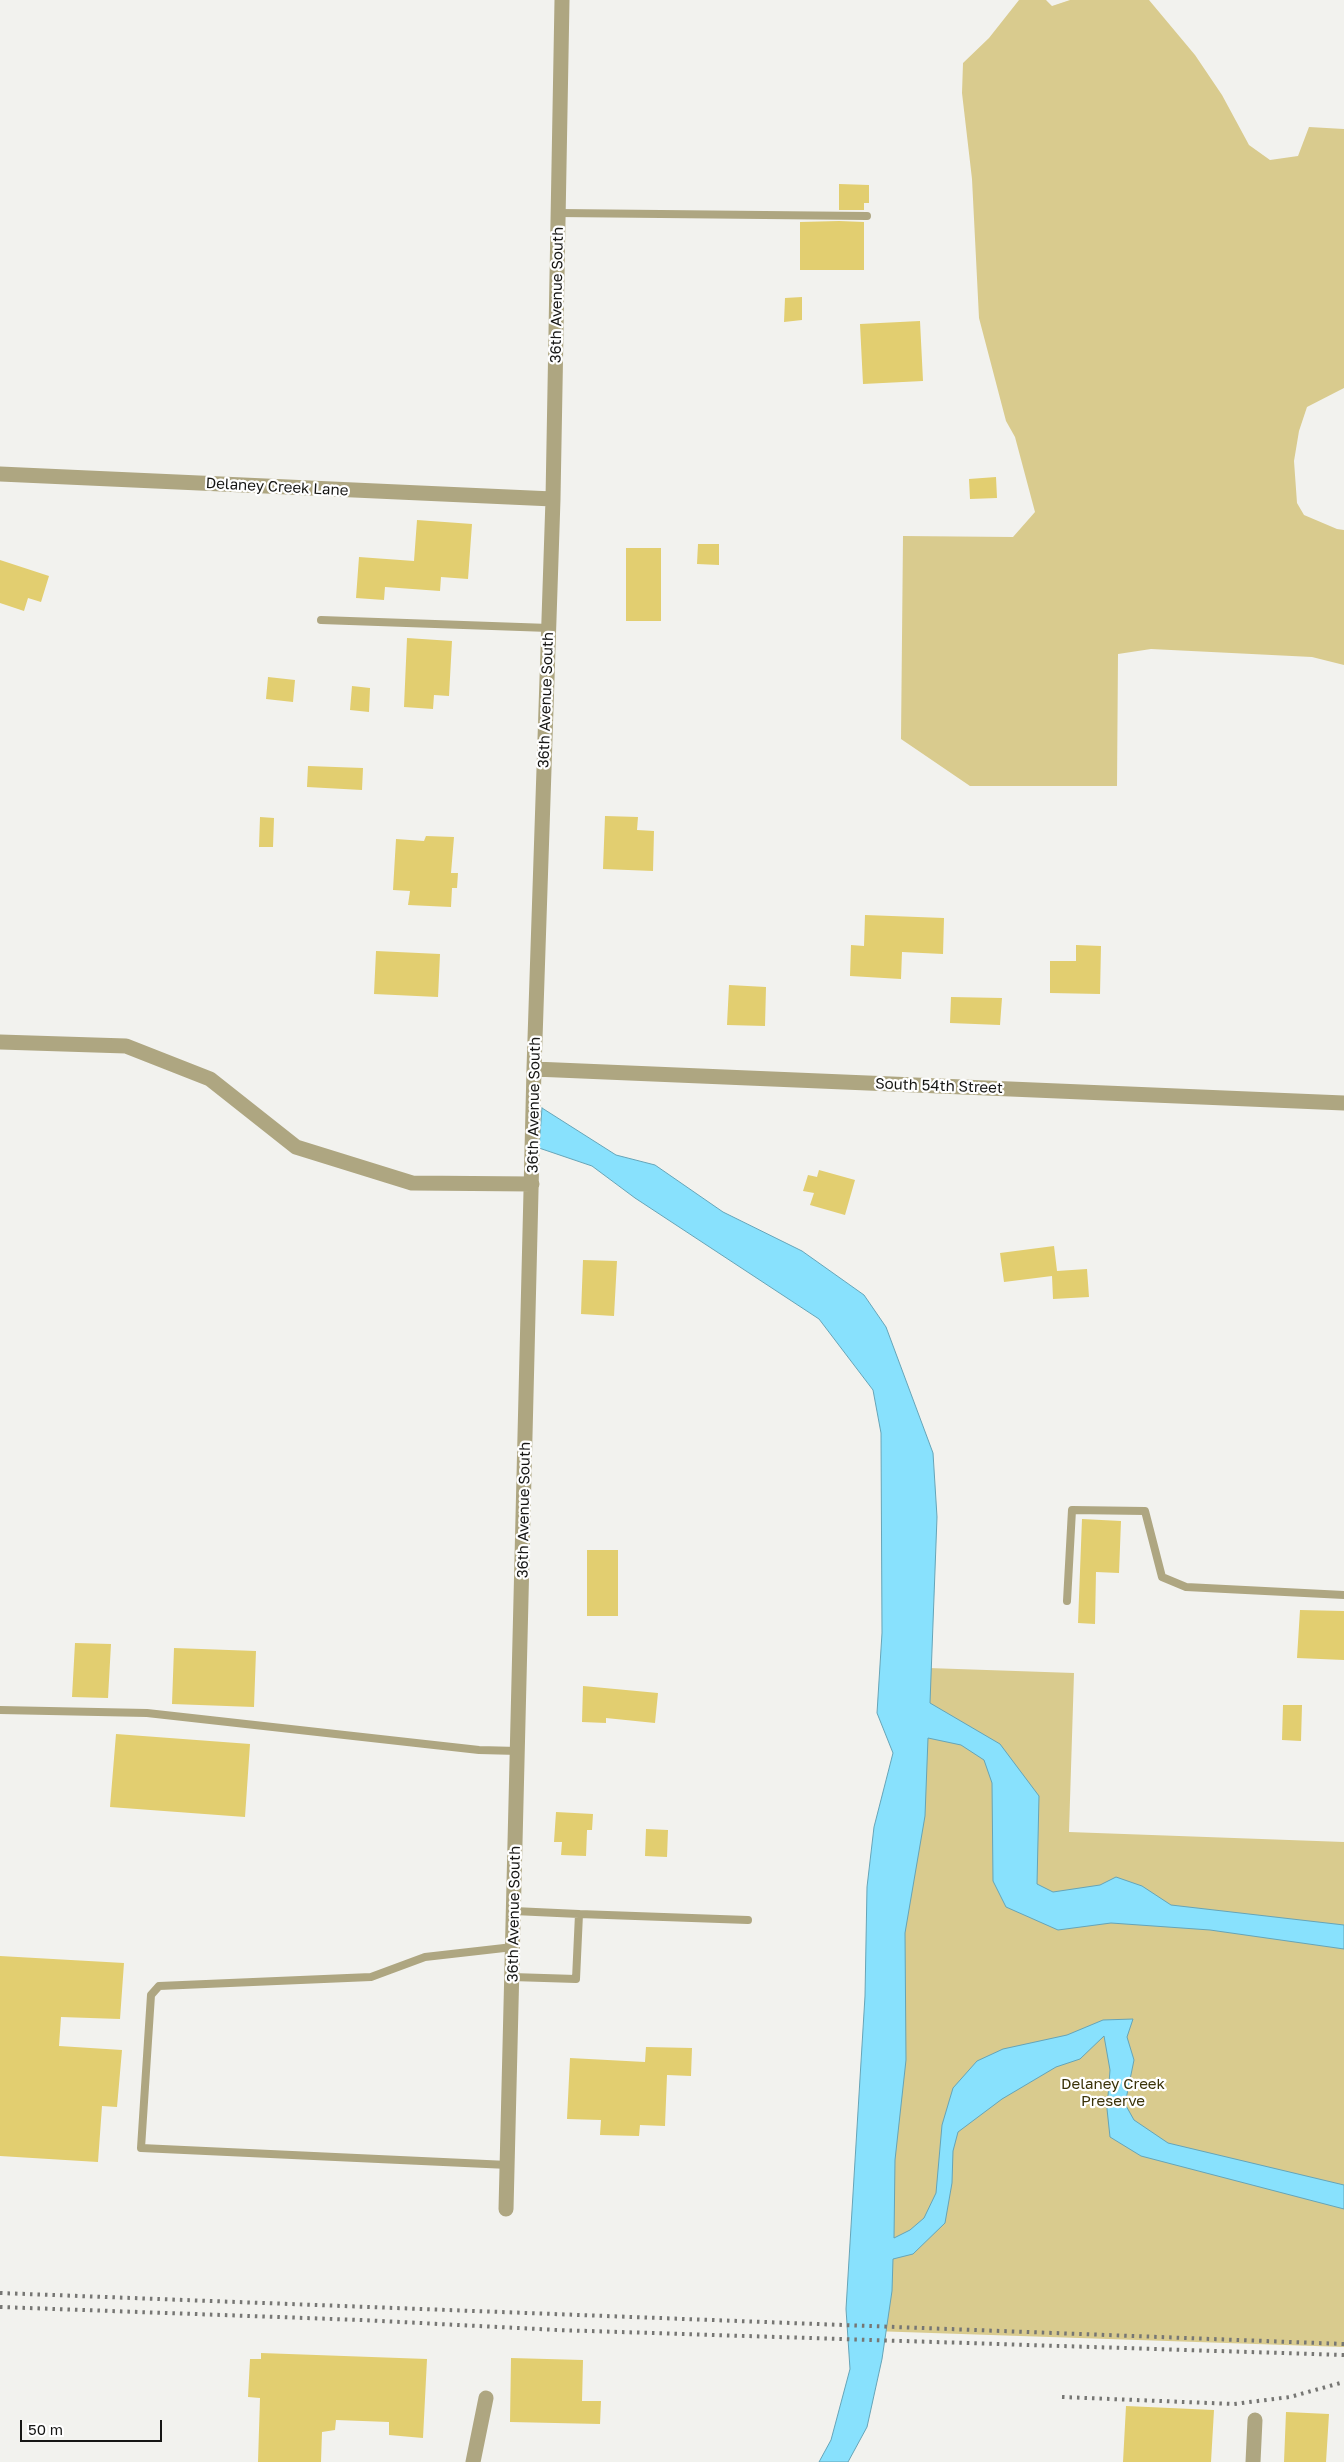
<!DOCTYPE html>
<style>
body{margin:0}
#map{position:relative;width:1344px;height:2462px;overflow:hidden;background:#f2f2ee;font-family:"Golos Text",sans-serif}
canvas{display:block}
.scale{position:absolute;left:20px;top:2420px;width:142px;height:22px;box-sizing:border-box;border:2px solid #161614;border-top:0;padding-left:6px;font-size:15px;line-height:18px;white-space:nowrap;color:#161614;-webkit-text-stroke:4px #fff;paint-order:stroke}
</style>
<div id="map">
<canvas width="1344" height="2462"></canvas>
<div class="scale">50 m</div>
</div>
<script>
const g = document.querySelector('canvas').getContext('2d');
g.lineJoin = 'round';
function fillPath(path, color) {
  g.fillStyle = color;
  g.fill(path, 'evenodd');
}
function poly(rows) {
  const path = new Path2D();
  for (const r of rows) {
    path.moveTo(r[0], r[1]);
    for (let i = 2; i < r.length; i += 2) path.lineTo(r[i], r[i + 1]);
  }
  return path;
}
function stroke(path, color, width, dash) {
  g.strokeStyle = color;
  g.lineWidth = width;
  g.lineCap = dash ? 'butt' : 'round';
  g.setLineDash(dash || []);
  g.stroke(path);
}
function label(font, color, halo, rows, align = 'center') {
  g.font = font + ' "Golos Text",sans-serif';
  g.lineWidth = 4.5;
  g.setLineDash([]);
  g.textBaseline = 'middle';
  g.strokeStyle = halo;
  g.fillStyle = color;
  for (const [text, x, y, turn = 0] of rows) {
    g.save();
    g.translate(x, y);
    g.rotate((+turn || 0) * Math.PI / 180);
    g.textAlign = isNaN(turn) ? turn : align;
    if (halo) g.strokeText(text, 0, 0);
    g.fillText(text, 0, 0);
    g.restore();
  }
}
fillPath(poly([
 [1019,0,1046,0,1052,6,1070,0,1149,0,1195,55,1222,95,1249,145,1270,160,1298,156,1309,127,1344,129,1344,388,1307,407,1299,431,1294,461,1297,503,1304,515,1337,529,1344,530,1344,665,1312,657,1151,649,1118,654,1117,786,970,786,901,739,903,536,1013,537,1035,512,1015,437,1006,421,979,318,972,179,962,93,963,63,989,38],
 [899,1667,1074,1673,1069,1832,1344,1842,1344,2347,873,2331]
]), '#d9cb8e');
const water = poly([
 [542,1108,616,1155,655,1165,723,1212,802,1251,864,1295,886,1327,933,1453,937,1517,930,1703,1000,1744,1039,1796,1037,1884,1053,1892,1100,1885,1116,1877,1142,1886,1171,1905,1344,1925,1344,1949,1210,1930,1111,1923,1058,1930,1006,1907,993,1881,992,1783,984,1760,961,1745,928,1738,925,1816,905,1933,906,2060,895,2160,894,2238,910,2230,924,2218,936,2193,942,2125,953,2088,977,2061,1003,2049,1067,2035,1103,2020,1133,2019,1127,2037,1134,2060,1125,2104,1134,2120,1168,2143,1344,2185,1344,2209,1141,2156,1110,2137,1107,2109,1110,2070,1104,2036,1080,2059,1056,2067,1002,2099,958,2132,953,2151,952,2183,945,2223,913,2254,893,2259,892,2291,882,2359,867,2427,848,2462,819,2462,831,2440,850,2369,846,2309,865,1996,867,1887,874,1827,893,1753,877,1713,882,1633,881,1433,873,1390,819,1319,635,1198,592,1166,539,1148,542,1108]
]);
fillPath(water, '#88e1fd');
stroke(water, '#66a4b7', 1);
fillPath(poly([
 [839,184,869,185,869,203,864,203,864,210,839,210],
 [839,221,864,222,864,270,800,270,800,222],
 [802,297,802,320,784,322,785,298],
 [920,321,923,381,863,384,860,324],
 [996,477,997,498,970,499,969,479],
 [417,520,472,524,468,579,441,577,440,591,385,587,384,600,356,598,359,557,414,561],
 [698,544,719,544,719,565,697,564],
 [626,548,661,548,661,621,626,621],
 [0,560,49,576,41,602,28,598,24,611,0,603],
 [407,638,452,641,449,696,434,695,433,709,404,707],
 [268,677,295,680,293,702,266,699],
 [352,686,370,688,369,712,350,710],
 [308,766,363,768,362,790,307,787],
 [605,816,638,817,637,830,654,831,653,871,603,869],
 [260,817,274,818,273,847,259,847],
 [426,836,454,837,451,873,458,873,457,888,452,888,451,907,408,905,410,891,393,890,396,839,424,841],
 [865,915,944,918,943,954,902,952,901,979,850,976,851,945,864,946],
 [1076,945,1101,946,1100,994,1050,993,1050,961,1076,961],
 [376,951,440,954,438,997,374,994],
 [729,985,766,987,765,1026,727,1025],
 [951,997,1002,998,1000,1025,950,1023],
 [819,1170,855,1180,845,1215,810,1205,814,1193,803,1191,808,1175,817,1177],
 [1054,1246,1057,1271,1087,1269,1089,1297,1053,1299,1052,1276,1004,1282,1000,1253],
 [583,1260,617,1261,614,1316,581,1314],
 [1082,1519,1121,1521,1119,1573,1096,1572,1095,1624,1078,1623],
 [587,1550,618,1550,618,1616,587,1616],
 [1300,1610,1344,1611,1344,1660,1297,1658],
 [75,1643,111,1644,108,1698,72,1697],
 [174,1648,256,1651,254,1707,172,1704],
 [583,1686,658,1693,655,1723,606,1718,606,1723,582,1722],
 [1283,1705,1302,1705,1301,1741,1282,1740],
 [116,1734,250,1744,245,1817,110,1807],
 [556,1812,593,1814,592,1830,587,1830,586,1856,561,1855,562,1842,554,1842],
 [646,1829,668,1830,667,1857,645,1856],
 [0,1956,124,1963,120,2019,61,2017,59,2046,122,2050,117,2107,102,2106,98,2162,0,2156],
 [646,2047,692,2048,691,2076,667,2075,665,2126,640,2125,639,2136,600,2135,601,2120,567,2119,570,2058,645,2062],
 [261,2353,427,2359,423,2438,389,2435,389,2422,336,2420,335,2430,322,2432,321,2462,258,2462,260,2398,248,2397,250,2359,261,2359],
 [511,2358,583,2360,582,2401,601,2401,600,2424,510,2422],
 [1126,2406,1214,2410,1211,2462,1123,2462],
 [1286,2412,1329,2414,1326,2462,1284,2462]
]), '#e2ce70');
stroke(poly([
 [558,213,867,216],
 [321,620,549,628],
 [1067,1601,1072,1510,1145,1511,1162,1577,1186,1587,1344,1595],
 [0,1710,147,1713,479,1750,518,1751],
 [579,1914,748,1920],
 [512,1977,576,1979,579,1914,514,1911],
 [508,2165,141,2148,151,1995,159,1986,371,1977,425,1957,513,1947]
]), '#aea681', 8);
stroke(poly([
 [0,474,553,499],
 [0,1042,126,1046,210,1079,296,1147,412,1183,532,1184],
 [534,1069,1344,1103],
 [506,2209,534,1069,553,499,562,0],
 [473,2462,486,2398],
 [1253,2462,1255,2420]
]), '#aea681', 15);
stroke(poly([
 [0,2293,1344,2344],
 [0,2307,361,2320,557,2330,1344,2355],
 [1062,2397,1234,2404,1290,2397,1344,2382]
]), '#767673', 4, [2.5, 5]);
label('15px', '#161614', '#fff', [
 ["36th Avenue South",557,295,-89],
 ["Delaney Creek Lane",277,487,3],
 ["36th Avenue South",546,700,-88],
 ["South 54th Street",939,1086,2],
 ["36th Avenue South",534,1105,-89],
 ["36th Avenue South",524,1510,-89],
 ["36th Avenue South",514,1914,-89]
]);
label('15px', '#3a3208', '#fff', [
 ["Delaney Creek",1113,2084],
 ["Preserve",1113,2101]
]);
</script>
